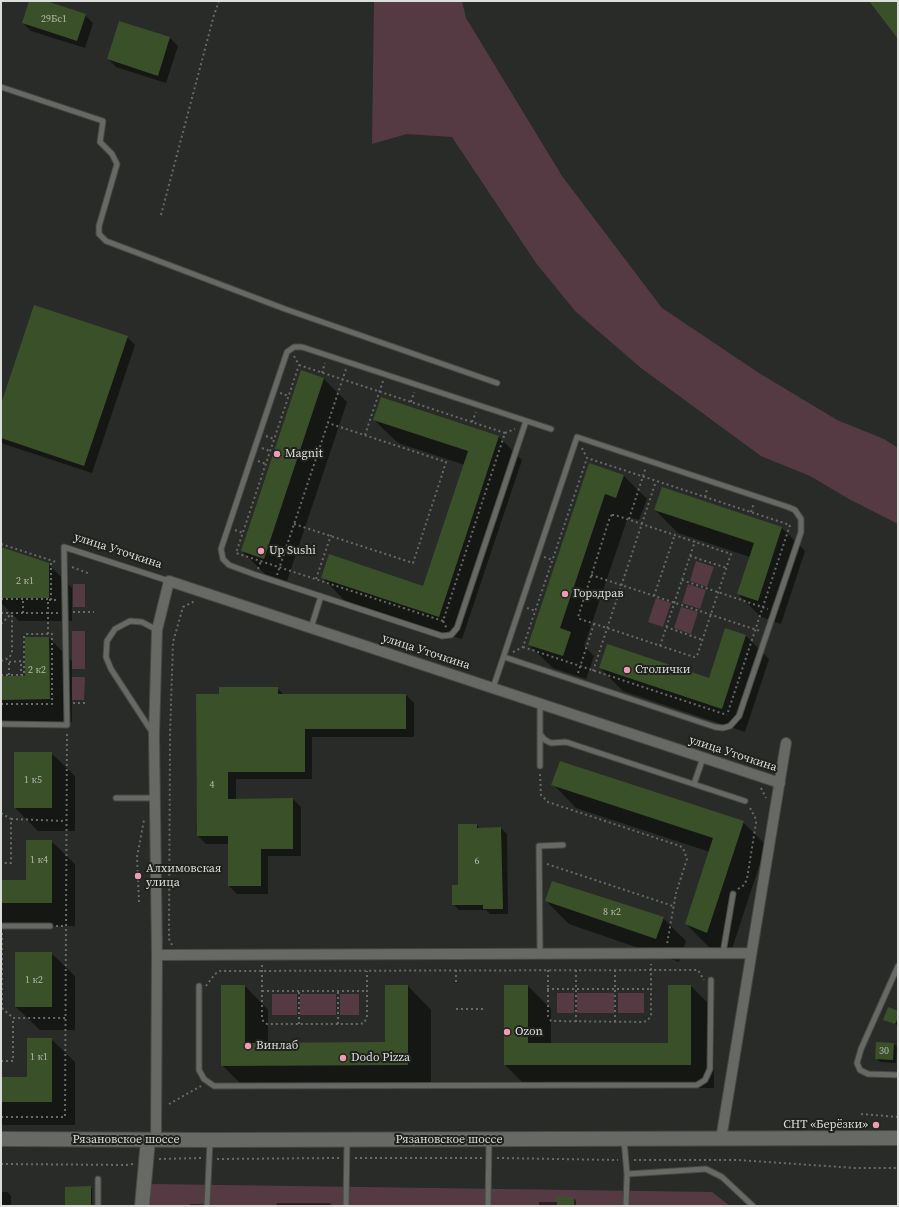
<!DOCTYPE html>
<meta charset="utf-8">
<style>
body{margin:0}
#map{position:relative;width:899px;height:1207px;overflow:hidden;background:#292b28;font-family:"Source Serif 4",serif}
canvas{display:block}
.frame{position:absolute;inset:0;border:2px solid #dcdedb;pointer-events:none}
</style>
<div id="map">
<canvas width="899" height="1207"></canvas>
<div class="frame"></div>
</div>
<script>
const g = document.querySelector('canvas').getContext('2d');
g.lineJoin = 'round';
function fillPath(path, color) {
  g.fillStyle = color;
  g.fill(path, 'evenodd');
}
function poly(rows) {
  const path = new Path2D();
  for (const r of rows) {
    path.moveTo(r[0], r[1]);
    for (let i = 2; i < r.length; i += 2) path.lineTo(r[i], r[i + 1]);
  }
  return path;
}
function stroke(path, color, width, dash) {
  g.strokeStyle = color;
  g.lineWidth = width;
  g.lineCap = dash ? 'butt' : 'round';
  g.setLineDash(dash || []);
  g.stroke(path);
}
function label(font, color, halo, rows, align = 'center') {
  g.font = font + ' "Source Serif 4",serif';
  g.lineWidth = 4;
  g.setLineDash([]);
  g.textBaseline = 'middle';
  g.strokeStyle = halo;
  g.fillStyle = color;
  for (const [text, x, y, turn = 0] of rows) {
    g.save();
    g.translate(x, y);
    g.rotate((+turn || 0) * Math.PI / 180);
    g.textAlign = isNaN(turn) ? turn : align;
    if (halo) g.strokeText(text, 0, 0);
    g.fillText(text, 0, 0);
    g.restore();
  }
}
fillPath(poly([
 [374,1,462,1,466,18,562,176,662,308,759,373,837,420,884,439,898,448,898,524,849,499,810,476,761,456,641,368,575,311,536,263,452,137,407,134,372,144],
 [696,561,714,567,707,587,690,581],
 [73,584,85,584,85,607,73,607],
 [688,584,706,590,700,609,682,603],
 [656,598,671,603,663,627,648,622],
 [681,607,698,612,691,634,674,628],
 [72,631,85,631,85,669,72,669],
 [72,677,85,677,84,700,72,700],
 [557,993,574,993,574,1013,557,1013],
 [577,993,614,993,614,1013,577,1013],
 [618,993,644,993,644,1013,618,1013],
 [272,994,297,994,297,1015,272,1015],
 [300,994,336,994,336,1015,300,1015],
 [340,994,359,994,359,1015,340,1015],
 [151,1184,712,1192,730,1206,149,1206]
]), '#563a43');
fillPath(poly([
 [30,1,43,1,85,15,93,23,85,48,31,31,23,23],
 [170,38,178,46,166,83,116,67,108,59],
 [127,337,135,345,92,473,1,443,1,407],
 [302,372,324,379,347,402,287,581,265,574,242,551],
 [374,420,499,437,522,460,462,639,345,601,322,577,424,587,465,465,398,443],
 [589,464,623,475,647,499,639,520,628,517,584,646,594,656,586,679,553,668,529,645],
 [662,488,782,528,805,551,781,624,761,617,738,594,750,557,678,533,655,510],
 [1,548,48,564,72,588,72,621,19,621,1,603],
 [726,629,746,636,769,659,745,732,623,691,600,668,710,679],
 [49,638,72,661,72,722,1,723,1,677,26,677],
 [277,688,284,695,406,695,414,703,414,737,312,737,312,779,236,779,236,800,293,799,301,807,301,856,268,856,268,894,237,894,229,886,229,844,206,844,198,836,197,695,220,695],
 [51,753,75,776,75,831,38,831,15,808],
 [553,784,743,822,766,845,730,955,709,947,686,924,710,852,576,808],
 [477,825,480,829,501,828,507,834,508,914,490,914,486,910,459,910,453,904],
 [51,841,75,864,75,926,1,926,1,881,27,881],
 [546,901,663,918,686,941,679,962,569,924],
 [51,953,75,976,75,1030,40,1030,16,1007],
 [245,986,268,1010,268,1044,386,1043,408,986,431,1010,431,1088,245,1088,222,1065],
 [528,986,551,1009,551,1044,669,1044,691,986,714,1009,714,1088,528,1088,505,1065],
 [898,1012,897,1025,885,1020],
 [51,1039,75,1062,75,1125,1,1125,1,1078,28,1078],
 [893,1043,897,1047,896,1063,880,1062,876,1058],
 [90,1187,92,1189,92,1206,66,1206],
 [1,1192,7,1192,11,1196,11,1206,1,1206],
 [574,1198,576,1201,576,1206,539,1206,539,1202,558,1202],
 [277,1203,330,1203,333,1206,276,1206],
 [190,1204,203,1204,205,1206,190,1206]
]), '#0007');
fillPath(poly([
 [29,1,46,1,86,14,77,41,22,23],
 [869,1,898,1,898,39,876,10],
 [119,21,170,37,158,76,107,59],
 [34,305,128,336,84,466,1,438,1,404],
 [301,370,324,378,264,559,241,551],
 [381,397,499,436,439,617,321,578,329,554,423,586,468,451,373,420],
 [589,463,624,475,616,498,605,494,560,628,571,632,563,656,528,645],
 [662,487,782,527,758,601,737,594,754,543,654,510],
 [1,547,49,563,49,598,1,598],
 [725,628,746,635,722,709,599,668,607,644,709,678],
 [25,637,49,637,50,699,1,700,1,676,25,676],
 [219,687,278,687,278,694,406,694,406,729,305,729,305,772,228,772,228,799,293,798,293,849,261,849,261,886,228,886,228,836,197,836,196,694,219,694],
 [14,752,52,752,52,808,14,808],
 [560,761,744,821,707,933,685,924,713,838,551,785],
 [458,824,477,824,477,828,501,827,503,909,483,909,483,905,452,905,452,885,458,885],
 [26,840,52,840,52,903,1,903,1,880,26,880],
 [552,881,664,917,656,939,545,901],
 [15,952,52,952,52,1007,15,1007],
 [221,985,245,985,245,1043,385,1042,385,985,408,985,408,1065,221,1066],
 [504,985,528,985,528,1043,668,1043,668,985,691,985,691,1065,504,1065],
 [888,1007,898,1011,898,1018,895,1024,883,1020],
 [27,1038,52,1038,52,1102,1,1102,1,1077,27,1077],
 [876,1042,894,1043,893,1060,875,1059],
 [91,1186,91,1206,65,1206,65,1187],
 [557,1197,574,1197,574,1206,557,1206]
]), '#3a5029');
const lane = poly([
 [1,87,103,121,100,142,112,154,117,164,99,226,99,234,106,241,285,309,497,383],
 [526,421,457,628,451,635,442,636,256,575,229,565,223,559,221,549,251,459,287,352,294,347,302,347,551,429],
 [311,628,321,596],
 [493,688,577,437,788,507,795,510,801,519,801,532,739,716,730,726,723,728,715,727,504,657],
 [540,704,540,766],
 [1,724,67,725,64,547,169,581],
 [152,732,111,669,106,657,107,641,115,629,130,621,142,622,157,630],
 [540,734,545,740,551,743,566,742,745,801],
 [694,784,703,758],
 [116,798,155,798],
 [1,926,50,926],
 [540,953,539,846,563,845],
 [723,953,733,894],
 [898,966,861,1049,857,1063,860,1070,868,1074,898,1075],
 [199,986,199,1070,204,1079,214,1086,697,1085,705,1080,710,1069,711,980],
 [624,1140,627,1174,626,1206],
 [627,1174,706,1169,722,1177,753,1206],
 [98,1206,98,1179],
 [207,1206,210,1141],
 [346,1206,347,1141],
 [488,1206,489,1141]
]);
const street = poly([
 [157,955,751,953],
 [721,1139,786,743],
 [156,1140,157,955,154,735,157,630,169,581,780,783]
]);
const secondary = poly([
 [1,1139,210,1140,898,1138],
 [142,1206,148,1140]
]);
stroke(lane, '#474945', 7);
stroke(street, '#474945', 12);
stroke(secondary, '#474945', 16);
stroke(poly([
 [161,215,214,15,219,1],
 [294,356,299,365],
 [299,365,505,433,443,621,236,553,299,365],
 [322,373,325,363],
 [280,393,289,396],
 [411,402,414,392],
 [472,422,476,412],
 [505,433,515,429],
 [365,435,383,381],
 [266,436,274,439],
 [262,448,270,451],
 [582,448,587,458,790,525,727,715],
 [258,461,266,464],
 [705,497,707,489],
 [751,512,754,503],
 [612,515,615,515,731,554,697,656,694,657,580,619,578,617,610,517,612,515],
 [629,519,646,467],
 [294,524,413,563,441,478,446,462,328,423],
 [235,530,243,533],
 [1,544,56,562],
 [690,556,727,568],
 [544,557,553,560],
 [72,567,90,574],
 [258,569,261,561],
 [277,575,346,369],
 [591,575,760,631],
 [316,579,331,535],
 [682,580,768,609],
 [654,596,675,534],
 [1,599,51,599],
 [51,600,51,561],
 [527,608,536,611],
 [73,612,94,612],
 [1,613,58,613],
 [23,613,23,599],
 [443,621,447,629],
 [1,624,12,613],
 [666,627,703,640],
 [660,646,695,541],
 [523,647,727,715],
 [513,652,523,647,587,458],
 [1,661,9,658,12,653,12,613],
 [9,662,21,661,21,675],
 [593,671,656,481],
 [578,673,594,624],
 [1,675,24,675,24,636,26,634,48,634],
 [9,675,9,662],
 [73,703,88,703],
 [1,704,52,704,52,634,48,634,48,600,57,600],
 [540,774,541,795,548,802,680,846,683,848,687,859,676,893,667,944],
 [761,788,766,798],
 [1,813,11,819,11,863,1,863],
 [11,819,66,821],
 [547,864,673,906],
 [738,889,744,885,747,879,756,823,755,817,749,806],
 [139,902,137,857,144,820],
 [56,926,66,926,67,732],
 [2,933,2,1008,13,1018,65,1018],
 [172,945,169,939,170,735,173,642,183,607,195,601],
 [262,965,262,1018,263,1021,267,1024,360,1024,364,1023,367,1017,367,971],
 [456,970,456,984],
 [548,970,548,1016,551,1021,644,1022,648,1020,651,1015,651,964],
 [615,970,615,1022],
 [206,986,215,974,220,971,698,970,704,980],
 [547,989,650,989],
 [262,991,367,991],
 [456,1009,486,1009],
 [576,1022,576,970],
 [299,1024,299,991],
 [338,1024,338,991],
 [1,1061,13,1061,13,1018],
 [169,1104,201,1086],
 [861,1114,898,1117],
 [1,1117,65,1117,66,926],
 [355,1158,482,1158],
 [497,1158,618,1160],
 [159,1159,202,1158],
 [217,1159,340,1158],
 [634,1160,738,1160,855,1168,898,1168],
 [1,1164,127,1165,133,1164]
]), '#686a67', 2, [2, 3]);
stroke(lane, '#666964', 5);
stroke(street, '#666964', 10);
stroke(secondary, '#666964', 14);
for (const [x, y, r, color] of [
 [277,454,4,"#f09ab5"],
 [261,551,4,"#f09ab5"],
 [565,594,4,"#f09ab5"],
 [627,670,4,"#f09ab5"],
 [138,876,4,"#f09ab5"],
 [507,1032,4,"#f09ab5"],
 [248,1046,4,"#f09ab5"],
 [343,1058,4,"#f09ab5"],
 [876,1125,4,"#f09ab5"]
]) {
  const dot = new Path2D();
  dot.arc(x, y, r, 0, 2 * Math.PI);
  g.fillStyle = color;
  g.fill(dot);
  stroke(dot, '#20221e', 1.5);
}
label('10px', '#b4baae', null, [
 ["29Бс1",54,19],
 ["2 к1",25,581],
 ["2 к2",37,670],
 ["1 к5",33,780],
 ["4",212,785],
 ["1 к4",39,860],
 ["6",477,861],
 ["8 к2",612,912],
 ["1 к2",34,980],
 ["30",884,1051],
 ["1 к1",39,1057]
]);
label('12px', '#dcdedb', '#20221e', [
 ["Magnit",285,454],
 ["Up Sushi",269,551],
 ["Горздрав",573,594],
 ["Столички",635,670],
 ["Алхимовская",146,869],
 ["улица",146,883],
 ["Ozon",515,1032],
 ["Винлаб",256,1046],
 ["Dodo Pizza",351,1058],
 ["СНТ «Берёзки»",868,1125,"right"]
], 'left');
label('12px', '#dcdedb', '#20221e', [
 ["улица Уточкина",118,551,18],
 ["улица Уточкина",426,652,18],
 ["улица Уточкина",733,754,18],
 ["Рязановское шоссе",126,1140],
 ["Рязановское шоссе",449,1140]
]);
</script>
